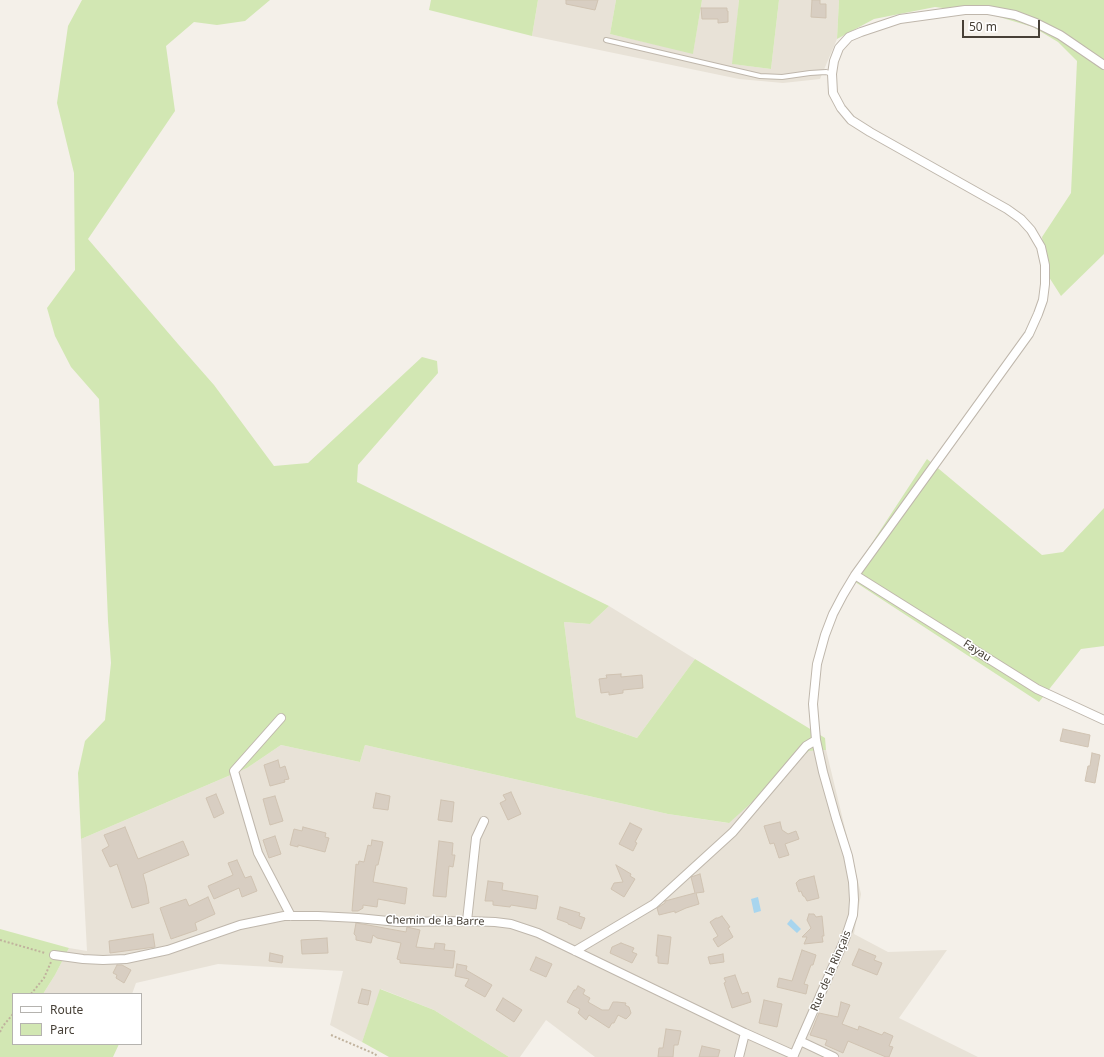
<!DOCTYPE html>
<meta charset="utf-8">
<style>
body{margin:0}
#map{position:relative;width:1104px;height:1057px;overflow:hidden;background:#f4f0e9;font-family:"Noto Sans",sans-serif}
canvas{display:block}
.legend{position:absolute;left:12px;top:993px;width:130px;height:52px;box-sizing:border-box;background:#fff;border:1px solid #b5b3af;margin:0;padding:5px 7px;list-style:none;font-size:12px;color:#474037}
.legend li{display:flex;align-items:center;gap:8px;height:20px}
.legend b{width:20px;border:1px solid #b5b3af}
.scale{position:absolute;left:962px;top:20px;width:78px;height:18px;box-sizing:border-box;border:2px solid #474037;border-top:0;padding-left:5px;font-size:12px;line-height:14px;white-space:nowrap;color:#474037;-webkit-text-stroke:3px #fff;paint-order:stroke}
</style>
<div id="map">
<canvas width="1104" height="1057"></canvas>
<ul class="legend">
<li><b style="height:5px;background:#fff"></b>Route</li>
<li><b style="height:11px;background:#d2e7b3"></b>Parc</li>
</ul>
<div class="scale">50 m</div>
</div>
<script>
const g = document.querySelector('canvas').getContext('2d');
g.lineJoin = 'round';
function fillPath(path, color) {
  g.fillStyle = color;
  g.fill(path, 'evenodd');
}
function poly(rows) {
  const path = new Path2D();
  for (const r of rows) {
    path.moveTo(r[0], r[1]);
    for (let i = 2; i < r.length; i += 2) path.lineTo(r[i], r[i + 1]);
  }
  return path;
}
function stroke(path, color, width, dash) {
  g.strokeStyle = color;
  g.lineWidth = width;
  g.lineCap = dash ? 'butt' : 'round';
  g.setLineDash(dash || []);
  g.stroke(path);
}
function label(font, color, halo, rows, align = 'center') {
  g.font = font + ' "Noto Sans",sans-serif';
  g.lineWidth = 3;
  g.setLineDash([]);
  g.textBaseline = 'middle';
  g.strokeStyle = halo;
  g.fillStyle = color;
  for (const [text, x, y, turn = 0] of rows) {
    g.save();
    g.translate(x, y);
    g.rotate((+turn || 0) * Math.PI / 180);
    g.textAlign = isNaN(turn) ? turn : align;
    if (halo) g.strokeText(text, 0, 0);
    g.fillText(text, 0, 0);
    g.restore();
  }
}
fillPath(poly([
 [538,0,616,0,610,34,693,53,702,0,739,0,733,64,771,69,779,0,839,0,837,39,820,79,783,83,739,79,532,36],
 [609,606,695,659,637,738,576,717,564,622,590,624],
 [281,745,360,762,365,745,668,814,728,823,809,751,826,750,861,894,854,934,888,952,947,950,899,1018,978,1057,595,1057,546,1020,520,1057,509,1057,434,1010,381,989,362,1042,330,1025,343,971,218,964,136,983,132,994,43,994,55,975,69,948,87,951,81,839,247,768]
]), '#e8e2d7');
fillPath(poly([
 [82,0,270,0,245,21,217,25,194,22,166,46,175,111,88,239,178,344,214,385,274,466,308,463,422,357,437,361,438,373,358,465,357,482,609,606,590,624,564,622,576,717,637,738,695,659,825,738,826,750,809,751,729,823,668,814,365,745,360,762,281,745,247,768,81,839,78,773,85,741,105,720,111,663,108,621,99,399,71,367,55,336,47,308,75,270,74,173,57,103,68,26],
 [431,0,538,0,532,36,429,10],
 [616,0,702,0,693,54,610,34],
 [739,0,779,0,771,69,732,64],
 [839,0,1104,0,1104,254,1061,296,1047,274,1042,237,1071,193,1077,61,1058,42,1033,27,989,14,935,7,874,19,837,39],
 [927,459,1042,555,1063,552,1104,508,1104,646,1081,649,1039,702,849,578],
 [0,929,69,948,55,975,43,994,13,994,13,1044,119,1044,113,1057,0,1057],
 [380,989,434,1010,509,1057,389,1057,362,1042]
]), '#d2e7b3');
fillPath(poly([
 [758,897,761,911,754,913,751,899],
 [791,919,801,929,797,933,787,924]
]), '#a8d5ee');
const building = poly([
 [566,0,598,0,595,10,566,4,566,0],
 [812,0,820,0,820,4,826,4,826,18,811,17,812,0],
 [701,8,727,8,727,11,728,11,728,22,718,23,718,19,702,19,701,8],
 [621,674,621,677,642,675,643,688,623,690,623,693,609,695,609,692,601,693,599,679,607,678,606,675,621,674],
 [1063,729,1090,735,1088,747,1060,741,1063,729],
 [1092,753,1100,755,1095,783,1085,781,1088,766,1090,766,1092,753],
 [278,760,280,768,285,766,289,779,284,780,285,782,270,786,264,765,278,760],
 [511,792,521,814,508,820,500,803,506,800,503,795,511,792],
 [376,793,390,796,388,810,373,808,376,793],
 [216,794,224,813,214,818,206,798,216,794],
 [275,796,283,821,270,825,263,799,275,796],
 [441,800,454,802,452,822,438,820,441,800],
 [780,822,782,830,788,834,796,831,799,839,785,844,789,855,779,858,774,843,770,844,764,826,780,822],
 [630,823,642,829,635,842,637,843,633,851,619,844,630,823],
 [125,827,138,859,183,841,189,855,143,874,146,885,149,903,132,908,117,864,110,867,102,850,109,846,104,835,125,827],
 [303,827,326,833,325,837,329,838,325,852,298,845,298,847,290,845,294,829,302,831,303,827],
 [275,836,281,854,269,858,263,840,275,836],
 [372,840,383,842,380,856,378,865,376,865,373,882,407,888,405,904,378,899,377,907,363,905,363,908,358,911,352,911,356,864,358,865,359,861,364,862,368,845,371,846,372,840],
 [439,841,453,843,452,855,455,855,453,867,449,866,446,897,433,896,439,841],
 [237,860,245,878,251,876,257,891,242,897,239,888,214,899,208,886,233,875,228,863,237,860],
 [616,865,631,874,630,876,635,879,624,897,611,889,614,883,623,882,616,865],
 [700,874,704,892,696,893,699,904,686,908,675,913,675,911,659,915,657,908,665,903,665,901,695,893,691,877,700,874],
 [814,876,819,898,807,901,805,897,803,896,801,891,799,892,796,883,799,880,814,876],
 [488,881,503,883,502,890,538,896,536,909,511,905,510,907,493,905,493,901,485,901,488,881],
 [208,897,215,914,195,923,197,930,171,939,160,908,186,899,189,906,208,897],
 [560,907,580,913,579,916,585,918,581,929,568,924,568,923,557,919,560,907],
 [809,914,814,914,816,917,822,916,824,936,822,936,823,942,804,944,807,937,802,937,811,928,807,920,809,914],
 [722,916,730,927,728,928,733,937,718,947,713,939,718,936,710,922,716,918,718,918,722,916],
 [356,923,368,925,406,932,407,927,420,930,416,947,434,949,435,943,445,944,444,950,455,951,453,968,400,963,400,960,397,959,401,943,377,938,373,935,371,943,356,940,356,936,354,934,356,923],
 [153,934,155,947,110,953,109,941,153,934],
 [658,935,671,937,668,964,658,963,658,956,656,956,658,935],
 [327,938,328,953,302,954,301,940,327,938],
 [621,943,634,948,632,952,637,954,632,963,610,953,612,947,621,943],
 [859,949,876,956,874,960,882,963,877,975,852,965,859,949],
 [802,950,816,955,813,965,811,965,804,984,808,985,806,994,777,987,779,978,792,981,802,950],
 [270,953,283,956,282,963,269,961,270,953],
 [723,954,724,962,710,964,708,957,723,954],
 [536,957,552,964,546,977,530,970,536,957],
 [457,964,467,966,466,970,492,985,485,997,465,986,469,979,455,976,457,964],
 [117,965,122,965,131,970,124,983,116,978,117,975,113,973,117,965],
 [735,975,742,994,748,992,751,1002,732,1008,724,983,726,982,724,978,735,975],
 [578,986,585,990,583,994,590,998,588,1002,602,1010,609,1010,613,1002,617,1002,626,1003,625,1005,629,1007,631,1013,629,1016,626,1019,618,1015,614,1023,612,1023,609,1028,589,1015,586,1020,578,1013,580,1009,567,1002,574,990,576,990,578,986],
 [362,989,371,991,368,1005,358,1003,362,989],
 [503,998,522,1010,514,1022,496,1010,503,998],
 [764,1000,782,1004,777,1027,759,1023,764,1000],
 [841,1002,850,1005,842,1024,858,1030,859,1026,882,1035,884,1032,893,1036,889,1046,893,1047,889,1057,886,1057,848,1041,843,1053,825,1045,827,1040,810,1035,819,1013,838,1017,841,1002],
 [666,1029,681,1031,678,1045,674,1045,673,1057,658,1057,659,1048,663,1048,666,1029],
 [702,1046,720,1050,718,1057,699,1057,702,1046]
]);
fillPath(building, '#d8cec2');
stroke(building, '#d0c3b2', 1);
const service = poly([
 [606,40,760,76,782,77,810,73,826,72,832,74]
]);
const minor = poly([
 [855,575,1037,689,1104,720],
 [281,718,234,771,258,853,291,916],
 [467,921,476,838,484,821],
 [575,951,654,904,733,832,806,746,816,740],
 [54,955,83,959,103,960,126,959,168,950,240,925,284,916,318,916,358,918,398,922,467,921,495,922,511,924,538,933,745,1033,794,1055],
 [800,1041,834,1057],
 [739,1057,745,1033],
 [793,1057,845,939,853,915,854,900,853,882,848,856,836,818,823,772,816,740,813,704,817,664,825,635,833,614,843,595,855,575,1029,334,1038,314,1043,300,1045,284,1045,265,1041,247,1031,230,1021,219,1007,209,870,132,851,120,841,108,833,93,832,74,834,61,839,48,849,37,861,32,900,19,965,10,988,10,1015,15,1036,23,1060,35,1104,65]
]);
stroke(service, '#bfb7ac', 6);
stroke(minor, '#bfb7ac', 10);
stroke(poly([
 [0,940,45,953],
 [31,994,44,978,51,962],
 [0,1032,3,1026,13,1014],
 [331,1035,375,1054,378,1057]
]), '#c0b29d', 2, [2, 2]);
stroke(service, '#fff', 4);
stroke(minor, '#fff', 8);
label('11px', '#474037', '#fff', [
 ["Fayau",977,651,32],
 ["Chemin de la Barre",435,921,1],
 ["Rue de la Rinçais",831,971,-67]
]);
</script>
